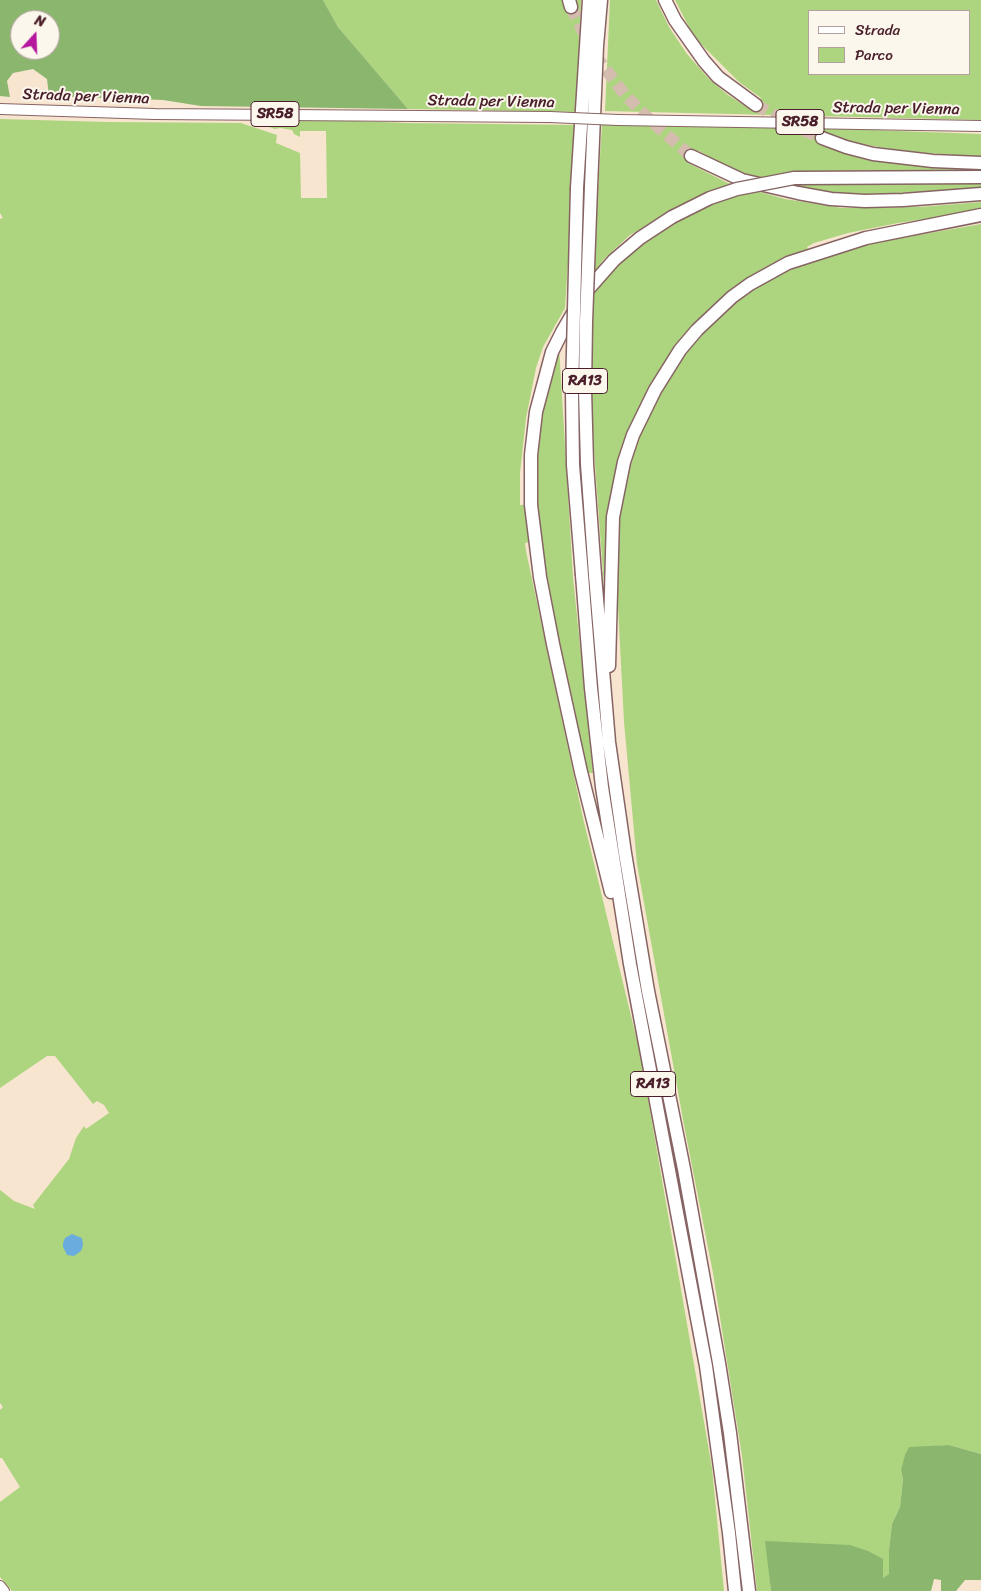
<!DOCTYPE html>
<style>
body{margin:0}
#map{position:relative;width:981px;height:1591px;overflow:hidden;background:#f7e5cf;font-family:Sriracha,sans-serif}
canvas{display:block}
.legend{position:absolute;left:808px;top:10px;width:162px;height:65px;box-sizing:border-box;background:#fbf7ec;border:1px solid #b4a19f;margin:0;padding:6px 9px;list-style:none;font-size:15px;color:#4a1f2b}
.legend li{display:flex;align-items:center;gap:10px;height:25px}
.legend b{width:25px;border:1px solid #b4a19f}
.north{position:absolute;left:10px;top:10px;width:50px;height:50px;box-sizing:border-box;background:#fbf7ec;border:1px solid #b4a19f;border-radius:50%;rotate:20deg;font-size:14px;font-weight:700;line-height:20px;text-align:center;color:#4a1f2b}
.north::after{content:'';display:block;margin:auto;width:18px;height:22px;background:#b5179e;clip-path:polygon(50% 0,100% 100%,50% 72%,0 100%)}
</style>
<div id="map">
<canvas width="981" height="1591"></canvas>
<ul class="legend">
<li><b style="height:6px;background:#fff"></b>Strada</li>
<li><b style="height:14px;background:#add57f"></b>Parco</li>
</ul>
<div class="north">N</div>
</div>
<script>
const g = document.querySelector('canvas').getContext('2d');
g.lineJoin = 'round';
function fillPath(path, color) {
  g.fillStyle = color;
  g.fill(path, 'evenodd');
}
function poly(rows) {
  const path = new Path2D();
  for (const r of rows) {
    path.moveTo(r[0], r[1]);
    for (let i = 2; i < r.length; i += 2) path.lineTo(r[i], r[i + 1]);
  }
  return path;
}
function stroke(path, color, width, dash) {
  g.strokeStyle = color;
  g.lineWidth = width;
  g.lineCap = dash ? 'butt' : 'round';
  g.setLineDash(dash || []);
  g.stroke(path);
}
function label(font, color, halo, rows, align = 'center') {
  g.font = font + ' Sriracha,sans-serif';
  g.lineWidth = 4;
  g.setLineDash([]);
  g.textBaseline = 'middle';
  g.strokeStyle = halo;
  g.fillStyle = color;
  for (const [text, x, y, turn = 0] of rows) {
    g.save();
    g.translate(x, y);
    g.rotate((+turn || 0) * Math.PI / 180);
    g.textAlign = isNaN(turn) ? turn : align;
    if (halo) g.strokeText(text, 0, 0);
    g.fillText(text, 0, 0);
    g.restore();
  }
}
fillPath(poly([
 [323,0,581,0,577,112,408,109,338,27],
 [610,0,656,0,669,27,687,54,709,79,728,95,753,111,761,98,739,82,694,37,675,0,981,0,981,120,605,111],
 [810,11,970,11,970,74,810,74],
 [250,117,408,123,577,125,565,308,543,347,536,368,526,418,520,473,520,505,531,505,535,481,540,421,559,347,573,577,593,773,588,773,563,662,541,541,525,543,526,551,583,818,640,1053,712,1468,724,1591,12,1591,0,1577,0,1502,20,1487,2,1458,0,1458,0,1410,3,1407,0,1403,0,1190,14,1201,35,1209,33,1205,69,1159,76,1138,84,1126,86,1129,109,1113,104,1105,97,1101,93,1104,55,1056,47,1056,0,1088,0,219,3,218,0,213,0,119,108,122,241,123,277,135,276,143,300,153,301,198,327,198,326,131,300,131,300,137,294,134,292,130,280,128,275,129,249,120],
 [602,124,818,128,981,134,981,157,902,151,856,143,824,132,820,145,864,158,899,164,974,171,794,172,794,182,981,184,981,190,869,194,829,193,756,177,725,166,699,151,691,156,688,163,728,183,785,199,842,208,919,207,981,202,981,211,898,223,848,233,814,243,807,247,813,260,851,247,981,224,981,1454,949,1445,909,1448,901,1470,903,1479,900,1507,892,1524,889,1550,889,1574,883,1578,766,1541,771,1591,757,1591,742,1456,713,1273,684,1125,637,864,624,722,617,587,604,586,592,424,592,288,669,213,630,235,604,259,593,274]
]), '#add57f');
fillPath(poly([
 [0,0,323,0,338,27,408,109,201,106,163,100,49,96,47,79,33,69,13,73,7,81,10,97,0,96],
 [20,20,50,20,50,50,20,50],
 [949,1445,981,1454,981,1580,965,1580,956,1591,941,1591,941,1580,934,1579,931,1591,771,1591,765,1541,850,1545,868,1551,883,1559,883,1578,889,1574,889,1550,892,1524,900,1507,903,1479,901,1470,905,1455,909,1447]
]), '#8ab66e');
fillPath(poly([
 [72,1234,82,1238,83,1245,81,1251,74,1256,67,1255,63,1247,63,1243,65,1238]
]), '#6aacde');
stroke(poly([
 [571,7,593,52,625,95,651,121,691,156],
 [756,105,798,128,822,138]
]), '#d4bdae', 12, [12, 6]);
const major = poly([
 [0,109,155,114,550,117],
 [618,120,981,126],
 [0,1586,4,1591]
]);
const highway = poly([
 [569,0,571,7],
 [665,0,675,20,704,61,718,77,756,105],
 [822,138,846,147,873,154,933,161,981,163],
 [691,156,742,180,798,193,831,199,865,201,903,200,981,194],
 [794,178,981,177],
 [591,187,597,46,601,0],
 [577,188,589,0],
 [582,575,591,688,602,787,630,964,706,1366,729,1533,735,1591],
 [595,575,609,742,625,853,648,991,684,1169,719,1363,730,1433,749,1591],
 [609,666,613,517,624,462,633,435,655,390,680,350,697,330,732,297,750,284,788,263,866,238,981,215],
 [611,892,581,772,553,644,540,577,531,505,531,455,536,412,552,352,562,332,584,294,614,260,640,238,672,217]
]);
stroke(major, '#876464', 12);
stroke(highway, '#876464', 15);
stroke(major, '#fff', 10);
stroke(highway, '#fff', 12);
const majorBridge = poly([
 [550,117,618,120]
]);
const highwayBridge = poly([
 [591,187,586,322,585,390,587,464,595,575],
 [577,188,572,392,573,465,582,575],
 [672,217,710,198,737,189,794,178]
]);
stroke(majorBridge, '#876464', 12, []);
stroke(highwayBridge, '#876464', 15, []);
stroke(majorBridge, '#fff', 10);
stroke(highwayBridge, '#fff', 12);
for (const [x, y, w] of [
 [275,114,48],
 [800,122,48],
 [585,381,45],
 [653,1084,45]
]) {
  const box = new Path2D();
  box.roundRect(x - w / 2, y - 12.5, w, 25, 4);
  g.fillStyle = '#fbf7ec';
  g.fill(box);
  stroke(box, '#4a1f2b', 1);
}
label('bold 15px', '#4a1f2b', null, [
 ["SR58",275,114],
 ["SR58",800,122],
 ["RA13",585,381],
 ["RA13",653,1084]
]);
label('16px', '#4a1f2b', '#fbf7ec', [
 ["Strada per Vienna",86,97,2],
 ["Strada per Vienna",491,102,1],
 ["Strada per Vienna",896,109,1]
]);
</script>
